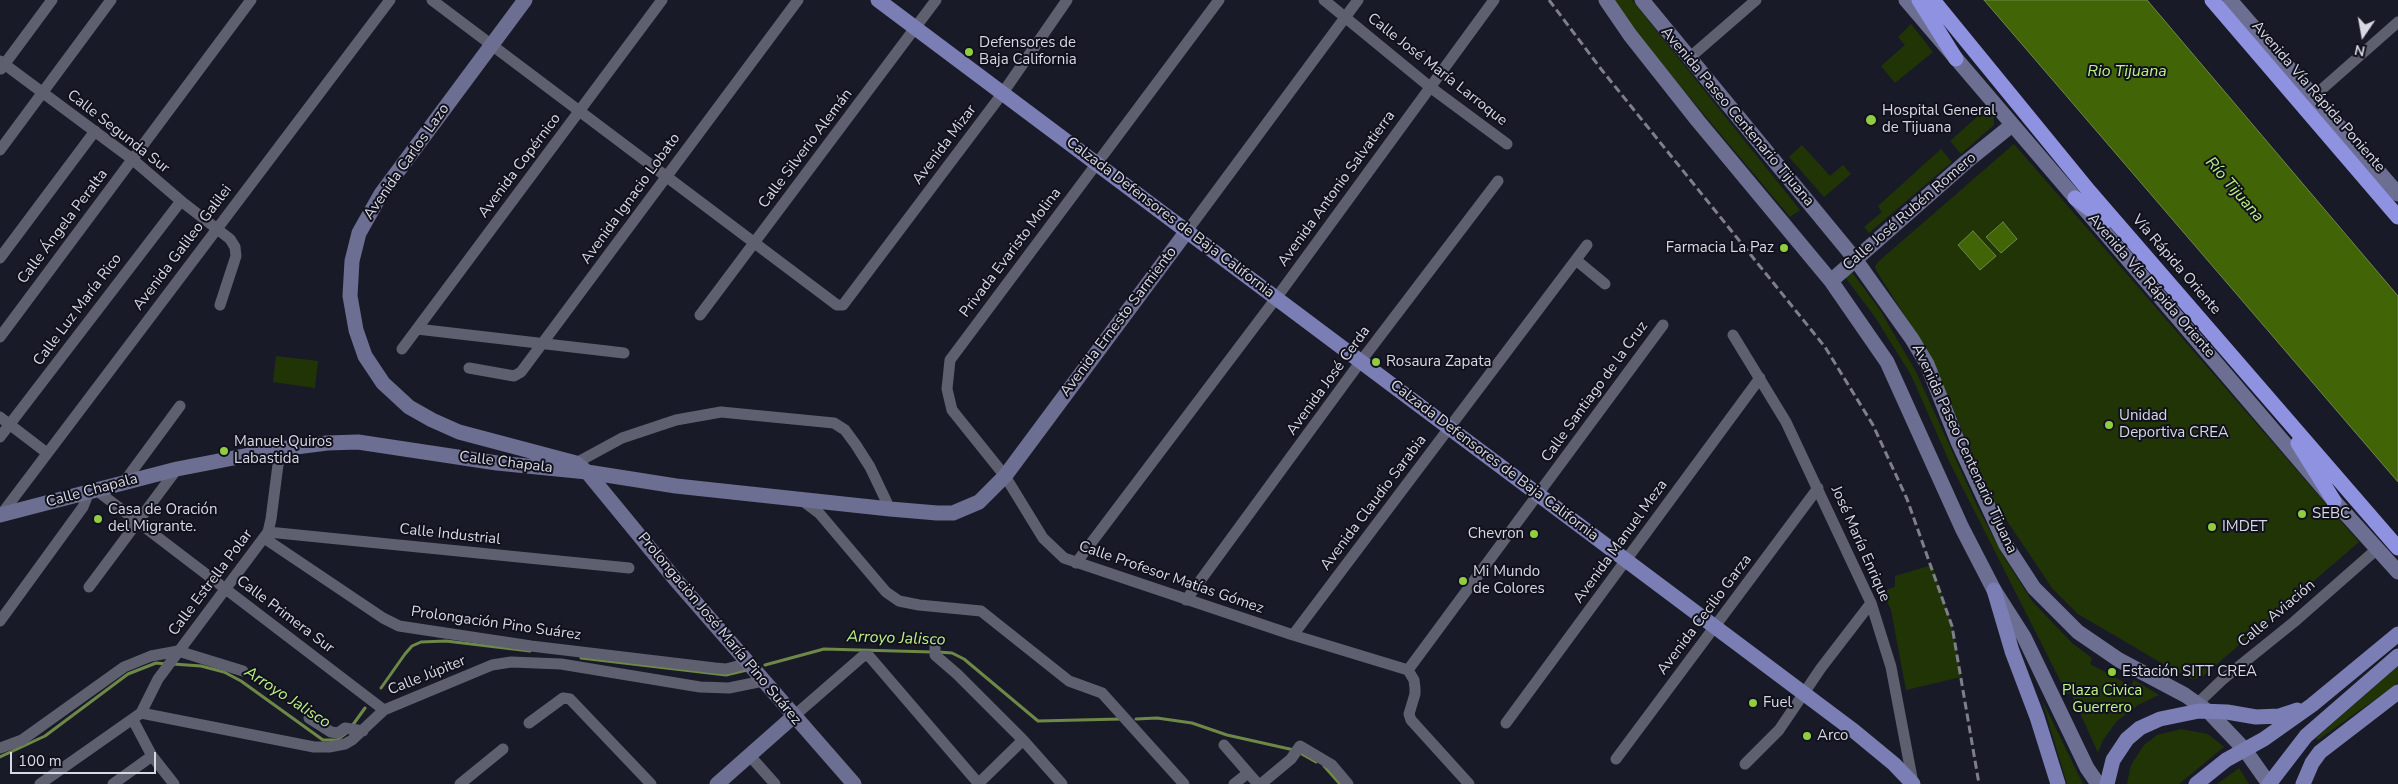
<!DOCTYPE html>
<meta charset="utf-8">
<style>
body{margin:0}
#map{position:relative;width:2398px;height:784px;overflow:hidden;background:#191a27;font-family:"Nunito Sans",sans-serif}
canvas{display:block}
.north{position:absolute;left:2338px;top:10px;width:50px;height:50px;-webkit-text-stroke:4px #10111d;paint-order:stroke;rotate:192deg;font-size:14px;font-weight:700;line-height:20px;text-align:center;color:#d7d8e1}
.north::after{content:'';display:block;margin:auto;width:18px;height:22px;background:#d7d8e1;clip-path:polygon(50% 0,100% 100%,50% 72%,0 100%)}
.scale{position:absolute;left:10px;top:752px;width:146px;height:22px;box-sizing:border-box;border:2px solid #d7d8e1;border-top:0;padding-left:6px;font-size:15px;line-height:18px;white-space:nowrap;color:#d7d8e1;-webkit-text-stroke:4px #10111d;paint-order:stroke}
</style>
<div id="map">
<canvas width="2398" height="784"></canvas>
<div class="north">N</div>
<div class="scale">100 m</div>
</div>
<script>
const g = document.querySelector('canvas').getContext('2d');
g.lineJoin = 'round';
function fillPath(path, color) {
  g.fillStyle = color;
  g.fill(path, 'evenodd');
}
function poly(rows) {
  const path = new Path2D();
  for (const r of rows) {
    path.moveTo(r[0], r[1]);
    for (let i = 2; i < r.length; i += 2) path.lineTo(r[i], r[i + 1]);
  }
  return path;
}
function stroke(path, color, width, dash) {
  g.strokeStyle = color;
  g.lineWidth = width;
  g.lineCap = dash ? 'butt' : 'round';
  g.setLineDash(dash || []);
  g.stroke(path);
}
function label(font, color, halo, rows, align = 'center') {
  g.font = font + ' "Nunito Sans",sans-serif';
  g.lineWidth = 4;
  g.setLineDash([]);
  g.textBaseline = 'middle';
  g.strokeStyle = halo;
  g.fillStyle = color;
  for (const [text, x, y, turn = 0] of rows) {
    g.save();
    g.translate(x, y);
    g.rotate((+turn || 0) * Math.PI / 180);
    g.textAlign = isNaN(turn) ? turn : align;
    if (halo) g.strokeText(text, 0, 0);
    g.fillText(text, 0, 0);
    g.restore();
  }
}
fillPath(poly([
 [1615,0,1632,0,1800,210,1790,217,1639,37],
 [1911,24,1933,52,1895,83,1881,66,1905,45,1898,37],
 [1987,108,1994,115,1994,125,1961,154,1950,141],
 [2014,144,2359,542,2202,677,2193,679,2187,678,2078,614,2052,588,1997,506,1986,487,1933,361,1876,270,1875,266,1879,261],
 [1802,145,1830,176,1843,165,1851,174,1824,197,1789,157],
 [1941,149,1952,162,1869,233,1864,227,1882,212,1878,206],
 [1852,272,1880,310,1916,372,1977,506,2004,557,2032,601,2072,643,2092,658,2090,664,2131,686,2134,680,2159,695,2138,705,2117,721,2103,740,2098,753,2071,693,2067,694,1949,461,1911,375,1875,317,1845,277],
 [276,356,318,361,315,388,273,382],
 [1932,565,1952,626,1961,677,1906,690,1891,610,1882,591,1895,587,1895,576],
 [2398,666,2398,683,2318,740,2316,738],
 [2042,700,2081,780,2083,784,2067,784],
 [2181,729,2208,734,2224,747,2179,784,2127,784,2131,765,2144,745,2157,735],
 [2239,768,2249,784,2217,784,2227,777]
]), '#213406');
const water = poly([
 [1984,0,2147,0,2398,296,2398,482,1984,0],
 [2003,222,2017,239,2001,253,1986,237,2003,222],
 [1973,231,1996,256,1980,270,1958,245,1973,231]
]);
fillPath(water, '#416506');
stroke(water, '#6e8848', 1);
stroke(poly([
 [938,652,952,653,964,659,1038,721,1121,719],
 [581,658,726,675,747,670],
 [173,664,201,666,224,672,241,681,323,740,337,740,349,731],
 [765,665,824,649,932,652],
 [381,688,405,654,412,646,421,642,446,641,530,651],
 [1136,719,1157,718,1192,723,1227,735,1294,750],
 [352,726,365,708],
 [1300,753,1316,762],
 [0,757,45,736,128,674,156,663,167,664],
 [1324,766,1340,784]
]), '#6e8848', 3);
stroke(poly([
 [432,0,837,305,843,305,1002,94,1067,0],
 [1219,0,950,360,947,389,952,410,1005,476,1043,538,1064,558,1293,635,1408,670],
 [1324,0,1430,87,1507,144],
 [1688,59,1756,0],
 [0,61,132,159,181,201,230,239,235,247,236,256,220,305],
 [1,69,52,0],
 [2313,97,2398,22],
 [0,150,111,0],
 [1187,231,1358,0],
 [0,258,95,131],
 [1576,260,1605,284],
 [700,315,936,0],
 [417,329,624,353],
 [1733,335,1786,422,1871,603,1891,667,1913,783],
 [0,337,251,0],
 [402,349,662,0],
 [469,368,514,376,521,372,798,0],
 [0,417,47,453],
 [0,437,181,201],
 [576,463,622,438,676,420,721,412,834,423,845,430,856,445,870,467,890,509],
 [124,482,180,406],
 [96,490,384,710],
 [803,501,819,513,886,592,899,601,919,605,981,611,1069,681,1102,693,1184,784],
 [0,516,390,0],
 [268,532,629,568],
 [264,538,383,618,399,626,531,646,715,668,726,669,749,663],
 [1076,563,1277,297,1494,0],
 [89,587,177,469],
 [1186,600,1361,361,1498,181],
 [0,621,83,507,89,492],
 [1293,635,1587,245],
 [935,640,935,655,957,674,1023,740,1062,784],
 [1408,670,1663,325],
 [1408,670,1414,680,1415,688,1415,694,1409,714,1411,720,1469,784],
 [2198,703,2222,680,2294,622,2377,549],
 [141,713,314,747,329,747,345,744,352,740,384,710,492,665,511,662,561,664,700,687,729,688,763,681],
 [794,716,863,656,869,656,979,784],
 [309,718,331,732,338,733,345,728,363,731],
 [133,720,152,756,174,784],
 [529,723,563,698,570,699,651,784],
 [1506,723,1760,378],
 [1224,745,1258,784],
 [0,748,22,740,124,667,151,656,178,651,243,671],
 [750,756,775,784],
 [1616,759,1818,488],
 [1745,764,1779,730,1821,668,1871,603],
 [40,784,141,713,158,679,268,532,271,519,280,449],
 [113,784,152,756],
 [460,784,503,749],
 [978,784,1023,740],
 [1234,784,1248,773],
 [1261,784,1291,759,1300,746,1332,765,1348,784]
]), '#5e6070', 11);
stroke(poly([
 [525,0,381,194,359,233,352,261,350,296,356,330,365,356,383,383,409,407,432,420,459,432,576,463,587,472,675,579,854,784],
 [1606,0,1630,35,1698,121,1831,281,1887,362,1962,528,1994,590,2024,637,2087,768,2098,784],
 [1642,0,1855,259,1912,339,1927,364,1958,442,2006,545,2034,588,2078,632,2119,660,2185,695,2209,712,2245,750,2269,784],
 [1906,0,2334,501,2398,572],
 [2230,0,2398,194],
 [1831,281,1966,162,2012,125],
 [0,515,177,469,280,449,327,443,358,442,497,463,587,472,676,486,890,509,937,513,953,513,979,502,1005,476,1187,231],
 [717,784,794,716]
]), '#6c6f92', 15);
stroke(poly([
 [878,0,1854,731,1894,764,1913,784],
 [1994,590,2012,651,2037,717,2058,784],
 [2107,784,2113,760,2127,739,2140,728,2160,719,2199,711,2227,712,2256,717,2279,716,2297,710],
 [2196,784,2226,760,2264,739,2312,705,2398,634],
 [2269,784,2306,736,2398,656],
 [2303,784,2312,763,2320,752,2398,692]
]), '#7b7eb4', 15);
stroke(poly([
 [1919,0,1956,59],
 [1933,0,2089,191,2398,548],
 [2212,0,2398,217],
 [2075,198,2106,221],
 [2298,443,2334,501]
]), '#8e92e1', 15);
stroke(poly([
 [1549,0,1601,69,1825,347,1873,425,1907,499,1952,626,1979,784]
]), '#7e7f8a', 3, [8, 4]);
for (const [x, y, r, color] of [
 [969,52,5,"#91cd40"],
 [1871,120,6,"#91cd40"],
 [1784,248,5,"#91cd40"],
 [1376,362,5,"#91cd40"],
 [2109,425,5,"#91cd40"],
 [224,451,5,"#91cd40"],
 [2302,514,5,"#91cd40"],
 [98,519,5,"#91cd40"],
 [2212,527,5,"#91cd40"],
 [1534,534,5,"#91cd40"],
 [1463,581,5,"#91cd40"],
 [2112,672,5,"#91cd40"],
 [1753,703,5,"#91cd40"],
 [1807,736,5,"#91cd40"]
]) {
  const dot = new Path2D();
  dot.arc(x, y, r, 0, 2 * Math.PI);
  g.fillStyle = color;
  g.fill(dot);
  stroke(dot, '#10111d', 2);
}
label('15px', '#d7d8e1', '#10111d', [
 ["Defensores de",979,43],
 ["Baja California",979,60],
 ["Hospital General",1882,111],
 ["de Tijuana",1882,128],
 ["Farmacia La Paz",1774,248,"right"],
 ["Rosaura Zapata",1386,362],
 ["Unidad",2119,416],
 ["Deportiva CREA",2119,433],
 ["Manuel Quiros",234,442],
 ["Labastida",234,459],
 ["Casa de Oración",108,510],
 ["del Migrante.",108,527],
 ["SEBC",2312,514],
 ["IMDET",2222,527],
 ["Chevron",1524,534,"right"],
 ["Mi Mundo",1473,572],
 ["de Colores",1473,589],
 ["Estación SITT CREA",2122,672],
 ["Fuel",1763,703],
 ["Arco",1817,736]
], 'left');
label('15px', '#d7d8e1', '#10111d', [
 ["Calle José María Larroque",1437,70,38],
 ["Avenida Vía Rápida Poniente",2318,97,49],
 ["Avenida Paseo Centenario Tijuana",1737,117,50],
 ["Calle Segunda Sur",118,132,38],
 ["Avenida Mizar",945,145,-53],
 ["Calle Silverio Alemán",806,149,-53],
 ["Avenida Carlos Lazo",407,162,-55],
 ["Avenida Copérnico",520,166,-53],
 ["Avenida Antonio Salvatierra",1337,189,-54],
 ["Avenida Ignacio Lobato",631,199,-54],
 ["Calle José Rubén Romero",1910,212,-41],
 ["Calzada Defensores de Baja California",1170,218,37],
 ["Calle Ángela Peralta",63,227,-53],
 ["Avenida Galileo Galilei",183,248,-53],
 ["Privada Evaristo Molina",1011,253,-53],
 ["Vía Rápida Oriente",2176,265,49],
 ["Avenida Vía Rápida Oriente",2151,286,49],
 ["Calle Luz María Rico",78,310,-53],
 ["Avenida Ernesto Sarmiento",1119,322,-53],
 ["Avenida José Cerda",1329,381,-54],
 ["Calle Santiago de la Cruz",1595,392,-54],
 ["Avenida Paseo Centenario Tijuana",1964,449,65],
 ["Calzada Defensores de Baja California",1494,461,37],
 ["Calle Chapala",506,463,7],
 ["Calle Chapala",92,491,-15],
 ["Avenida Claudio Sarabia",1374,503,-53],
 ["Calle Industrial",450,535,6],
 ["Avenida Manuel Meza",1621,542,-54],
 ["José María Enrique",1860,544,66],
 ["Calle Profesor Matías Gómez",1171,578,19],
 ["Calle Estrella Polar",211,583,-53],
 ["Calle Aviación",2277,614,-40],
 ["Calle Primera Sur",285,615,37],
 ["Avenida Cecilio Garza",1705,615,-53],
 ["Prolongación Pino Suárez",496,624,8],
 ["Prolongaciòn José María Pino Suárez",719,629,50],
 ["Calle Júpiter",427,676,-22]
]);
label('15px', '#c3f788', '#10111d', [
 ["Plaza Civica",2102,691],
 ["Guerrero",2102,708]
]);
label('italic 16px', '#bdf283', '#10111d', [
 ["Rio Tijuana",2127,72],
 ["Río Tijuana",2234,190,49],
 ["Arroyo Jalisco",896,639,2],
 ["Arroyo Jalisco",287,698,33]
]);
</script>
